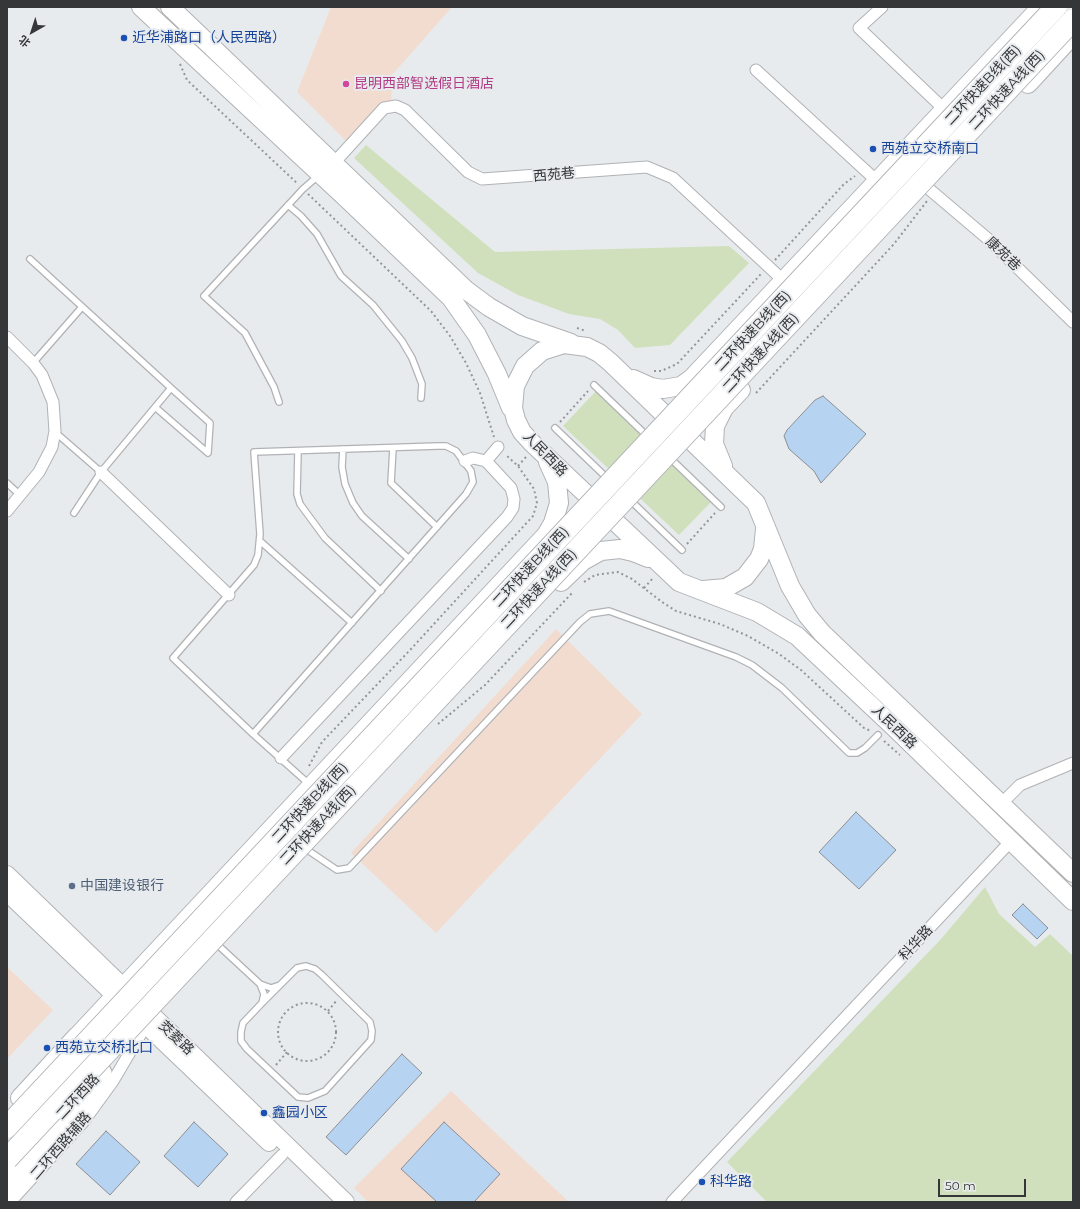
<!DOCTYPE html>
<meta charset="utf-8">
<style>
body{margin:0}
#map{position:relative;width:1080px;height:1209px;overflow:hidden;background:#e8ebed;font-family:Montserrat,"Noto Sans SC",sans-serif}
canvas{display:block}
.frame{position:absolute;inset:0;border:8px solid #353637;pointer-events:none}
.north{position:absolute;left:12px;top:12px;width:40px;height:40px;-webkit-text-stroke:3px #e8ebed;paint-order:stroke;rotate:219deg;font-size:11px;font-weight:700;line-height:16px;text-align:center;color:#353637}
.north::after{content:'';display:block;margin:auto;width:14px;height:18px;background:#353637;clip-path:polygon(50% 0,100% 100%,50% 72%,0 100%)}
.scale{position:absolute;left:938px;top:1179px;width:88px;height:18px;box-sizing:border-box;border:2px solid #353637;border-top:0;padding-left:5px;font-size:12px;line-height:14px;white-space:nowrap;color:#353637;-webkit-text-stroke:3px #e8ebed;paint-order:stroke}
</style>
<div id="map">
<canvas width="1080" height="1209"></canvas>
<div class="frame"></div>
<div class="north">北</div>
<div class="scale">50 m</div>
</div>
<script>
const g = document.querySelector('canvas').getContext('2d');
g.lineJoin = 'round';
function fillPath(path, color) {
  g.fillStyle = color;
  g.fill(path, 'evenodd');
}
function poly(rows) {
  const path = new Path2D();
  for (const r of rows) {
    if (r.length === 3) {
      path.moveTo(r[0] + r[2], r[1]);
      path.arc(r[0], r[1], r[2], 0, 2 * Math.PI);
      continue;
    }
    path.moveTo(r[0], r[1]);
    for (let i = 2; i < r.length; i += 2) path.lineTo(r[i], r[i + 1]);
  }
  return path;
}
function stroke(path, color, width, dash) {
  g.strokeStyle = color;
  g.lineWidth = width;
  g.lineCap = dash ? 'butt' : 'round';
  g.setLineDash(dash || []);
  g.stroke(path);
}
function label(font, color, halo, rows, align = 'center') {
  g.font = font + ' Montserrat,"Noto Sans SC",sans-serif';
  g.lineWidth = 4;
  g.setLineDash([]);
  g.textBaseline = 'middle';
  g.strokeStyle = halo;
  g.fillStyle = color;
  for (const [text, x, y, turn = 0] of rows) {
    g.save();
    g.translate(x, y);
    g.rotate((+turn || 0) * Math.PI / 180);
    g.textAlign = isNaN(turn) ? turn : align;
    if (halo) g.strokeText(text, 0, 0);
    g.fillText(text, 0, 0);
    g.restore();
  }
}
fillPath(poly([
 [331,7,452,7,392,75,391,109,354,149,297,92],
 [556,629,642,714,436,933,351,853],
 [7,967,53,1010,7,1059],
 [451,1091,569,1202,368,1202,354,1188]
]), '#f2dccf');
fillPath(poly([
 [366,145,495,252,729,246,749,263,670,345,635,348,618,330,600,319,569,314,518,295,478,273,354,158],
 [596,391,712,501,679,535,563,426],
 [985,887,999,914,1035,947,1050,934,1073,956,1073,1202,767,1202,727,1162,941,939]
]), '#d0e0bc');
const building = poly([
 [823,396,866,434,821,483,814,471,789,449,784,436,787,430,815,400,823,396],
 [856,812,896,850,859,889,819,852,856,812],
 [1023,904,1048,928,1037,939,1012,915,1023,904],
 [402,1054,422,1073,346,1155,326,1137,402,1054],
 [194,1122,228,1154,198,1187,164,1156,194,1122],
 [444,1122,500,1174,474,1202,437,1202,401,1169,444,1122],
 [106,1131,140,1162,110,1195,76,1164,106,1131]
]);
fillPath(building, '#b6d3f2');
stroke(building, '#8c8e91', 1);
const lane = poly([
 [288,205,301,216,317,234,341,276,373,305,402,341,412,358,422,384,421,398],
 [30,259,171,388,101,472,55,432],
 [33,363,82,307],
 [594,385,721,507],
 [279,402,274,387,245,333,204,296,303,189,318,176],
 [155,407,208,453,210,423,171,388],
 [555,428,608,479],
 [393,448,391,483,437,527],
 [343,449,342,467,345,484,353,503,362,516,409,559],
 [298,451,297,494,300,504,325,538,381,591],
 [7,483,21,496],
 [629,499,682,550],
 [74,513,101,472],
 [260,541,352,623],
 [253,734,466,494,473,482,471,471,456,451,446,446,438,446,254,452,260,534,258,555,254,565,173,658,253,734,309,784],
 [309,851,337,870,349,868,580,622,590,614,609,611,736,657,752,665,782,688,849,753,857,753,865,748,878,735],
 [219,946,260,984],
 [262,1003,264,994,260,984,271,988,280,985,297,968,306,966,315,969,322,975,370,1022,372,1031,371,1040,325,1091,308,1098,298,1097,247,1049,241,1041,241,1032,243,1023,262,1003,280,985]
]);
const street = poly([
 [882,7,859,28,945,110],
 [756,70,878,182],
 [333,164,384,108,396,106,405,110,468,172,482,179,647,167,673,178,784,281],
 [929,189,988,239,1073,322],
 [7,337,33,363,42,375,53,402,55,431,52,447,39,472,7,511],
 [486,461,498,447],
 [101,472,229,595],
 [281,758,507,517,513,508,514,499,511,488,486,461,473,458,465,461],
 [1001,804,1020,785,1073,763],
 [10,1202,84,1121,113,1081,146,1025],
 [236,1202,282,1155],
 [672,1202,1011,841]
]);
const secondary = poly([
 [7,874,346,1202],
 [7,893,269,1143]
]);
const primary = poly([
 [141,7,345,197,451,298,477,335,497,374,511,408],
 [170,7,466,290,489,307,522,326,571,343],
 [1028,84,1073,35],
 [633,379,651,387,663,389,681,386,692,378,1041,7],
 [723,466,714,444,715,426,724,408,741,390],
 [561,582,583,561,601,551,620,549,633,552,648,558],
 [703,590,726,588,745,577,759,559,763,549,765,529],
 [1073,873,822,633,807,615,790,586,756,503,610,362,599,353,587,347,564,344,542,351,525,366,515,386,513,408,516,420,522,432,532,443,679,582,757,612,797,636,895,728,1073,901],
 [70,1044,546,535,553,523,559,503,557,482,548,462],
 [20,1098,77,1036],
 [7,1174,31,1149]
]);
const highway = poly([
 [7,1190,69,1123,101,1073]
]);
stroke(lane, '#b0b2b5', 8);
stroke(street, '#b0b2b5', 13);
stroke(secondary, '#b0b2b5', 18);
stroke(primary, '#b0b2b5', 20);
stroke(highway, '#b0b2b5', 23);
stroke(poly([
 [180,64,187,80,298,184],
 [308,194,431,311,450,336,466,363,480,393,494,437],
 [775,260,844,184,855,176],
 [577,328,586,331],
 [654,371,661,371,677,364,761,274],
 [756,393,894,244,927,201],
 [560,422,588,391],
 [518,466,526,457],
 [687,544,715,513],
 [584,582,595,575,618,572,632,579,662,602,676,611,720,624,748,636,779,654,801,670,864,728,871,731],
 [644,588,653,578],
 [438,724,485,685,573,592],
 [884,741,900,755],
 [309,766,322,742,411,649,533,516,537,503,534,489,518,466,506,455],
 [307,1032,29],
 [328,1011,337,1000],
 [276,1065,287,1052]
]), '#939697', 2, [2, 3]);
stroke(lane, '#fff', 5.5);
stroke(street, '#fff', 11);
stroke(secondary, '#fff', 16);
stroke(primary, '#fff', 18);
stroke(highway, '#fff', 21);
const highwayBridge = poly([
 [7,1127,1056,7],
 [7,1159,1073,20]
]);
stroke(highwayBridge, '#b0b2b5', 23, []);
stroke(highwayBridge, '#fff', 21);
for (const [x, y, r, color] of [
 [124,38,4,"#1a4fb4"],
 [346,84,4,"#d1479c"],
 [873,149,4,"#1a4fb4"],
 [72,886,4,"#5c6f8a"],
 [47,1048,4,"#1a4fb4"],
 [264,1113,4,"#1a4fb4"],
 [702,1182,4,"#1a4fb4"]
]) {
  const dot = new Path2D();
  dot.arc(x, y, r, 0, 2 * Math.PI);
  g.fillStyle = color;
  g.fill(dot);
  stroke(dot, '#e8ebed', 1.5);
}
label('14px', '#164399', '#e8ebed', [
 ["近华浦路口（人民西路）",132,38],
 ["西苑立交桥南口",881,149],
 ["西苑立交桥北口",55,1048],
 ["鑫园小区",272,1113],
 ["科华路",710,1182]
], 'left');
label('14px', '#b23c85', '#e8ebed', [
 ["昆明西部智选假日酒店",354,84]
], 'left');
label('14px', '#353637', '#e8ebed', [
 ["二环快速B线(西)",983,85,-47],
 ["二环快速A线(西)",1007,90,-47],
 ["西苑巷",554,175,-5],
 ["康苑巷",1003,254,44],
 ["二环快速B线(西)",753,331,-47],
 ["二环快速A线(西)",761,353,-47],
 ["人民西路",545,454,46],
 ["二环快速B线(西)",531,567,-47],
 ["二环快速A线(西)",539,589,-47],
 ["人民西路",894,727,44],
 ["二环快速B线(西)",310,803,-47],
 ["二环快速A线(西)",318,825,-47],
 ["科华路",916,943,-47],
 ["茭菱路",176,1038,44],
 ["二环西路",78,1097,-47],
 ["二环西路辅路",61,1146,-49]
]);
label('14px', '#4e5e75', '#e8ebed', [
 ["中国建设银行",80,886]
], 'left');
</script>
